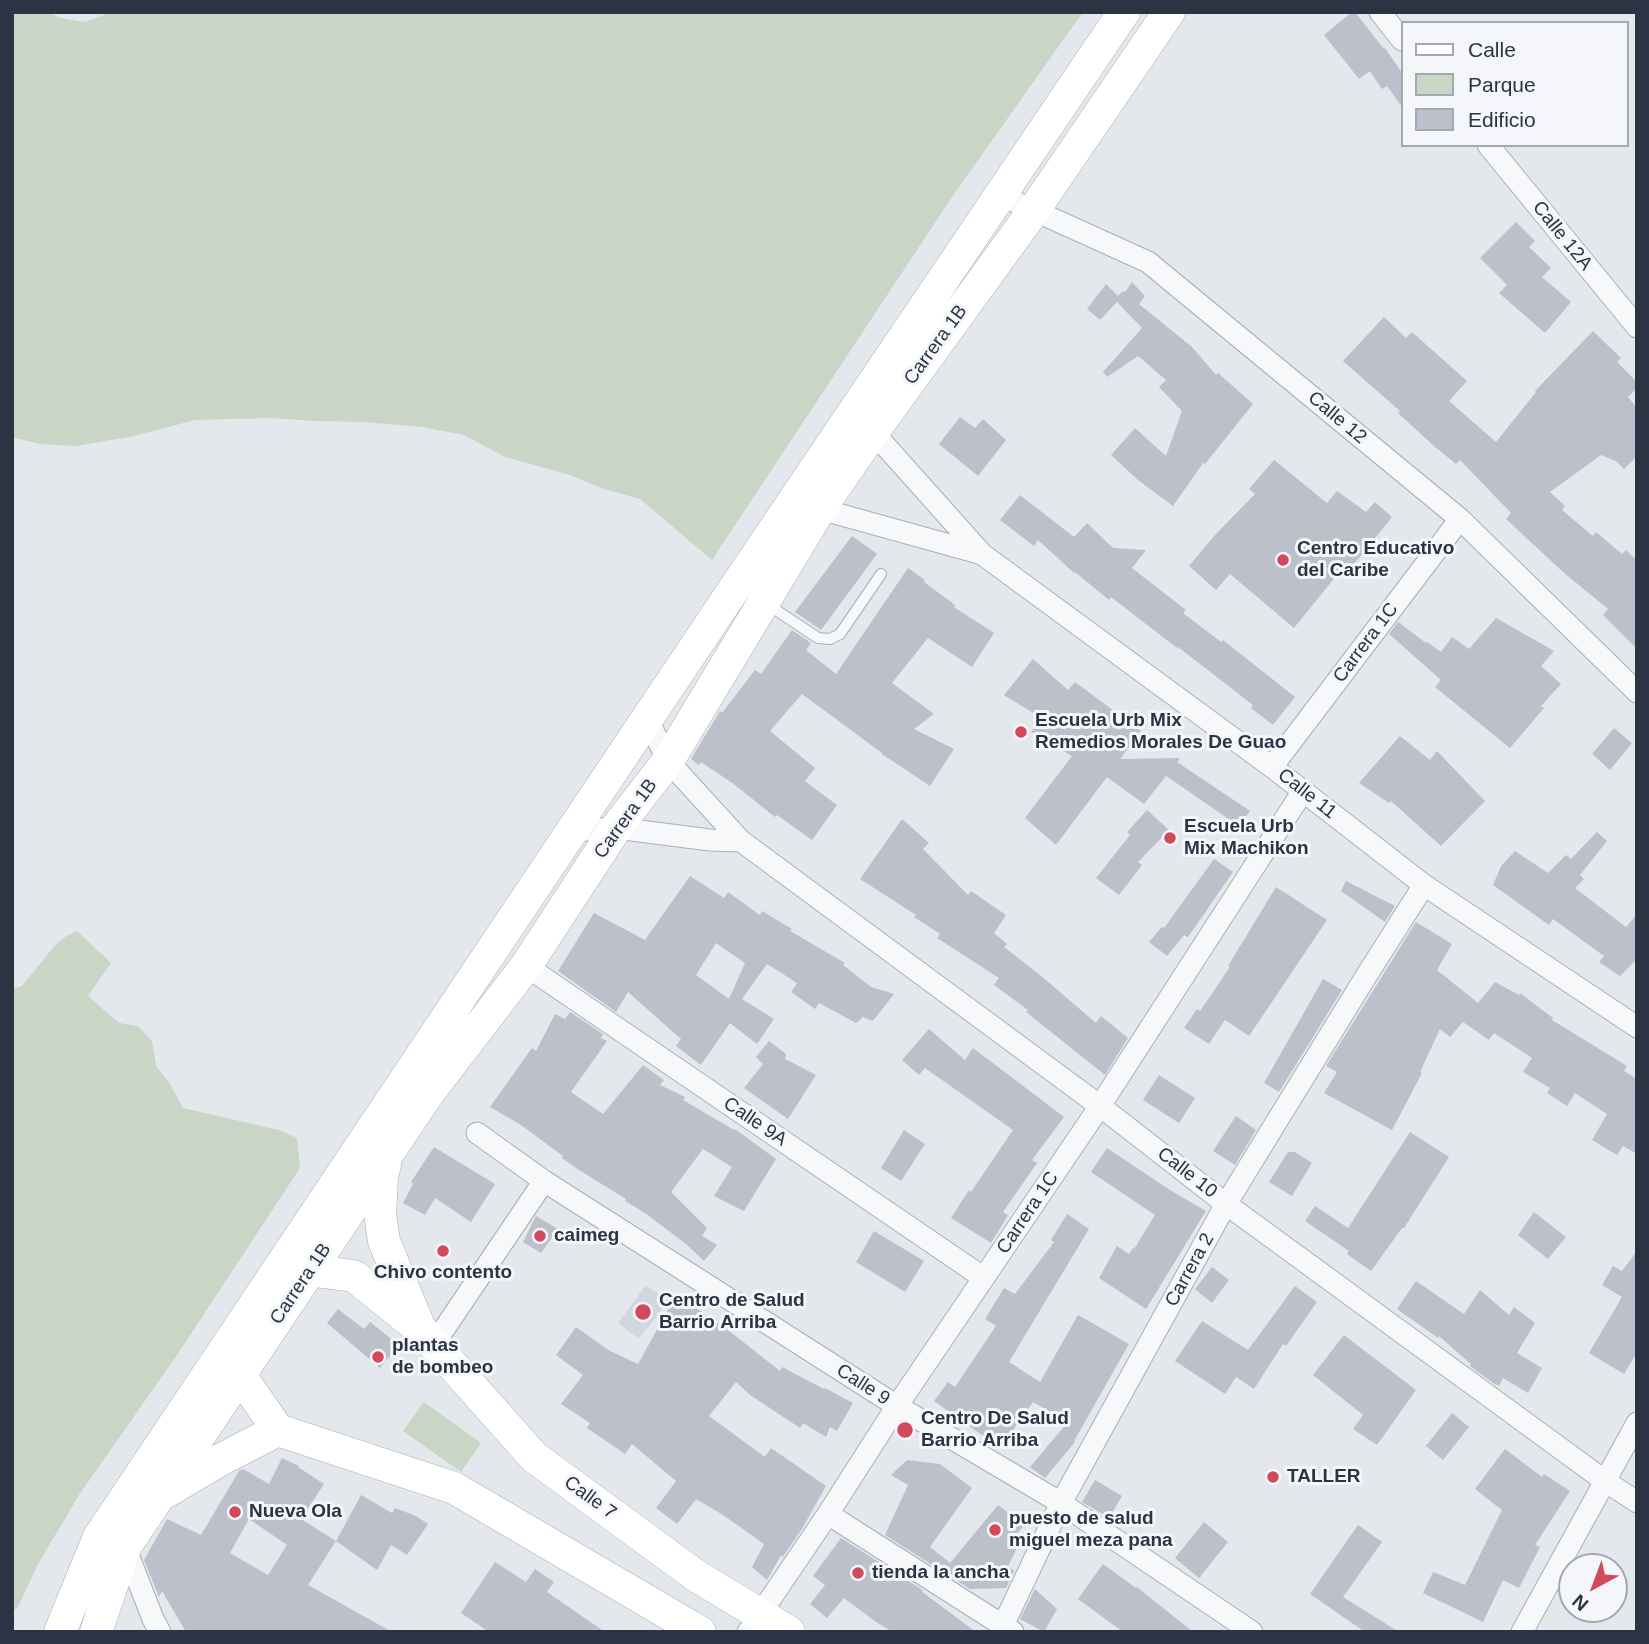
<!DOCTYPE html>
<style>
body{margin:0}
#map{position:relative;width:1649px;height:1644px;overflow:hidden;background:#e4e7ec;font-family:Arial,sans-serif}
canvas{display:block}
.frame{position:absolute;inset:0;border:14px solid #2b3445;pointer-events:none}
.legend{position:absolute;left:1401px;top:21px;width:228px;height:126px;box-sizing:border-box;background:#f4f6f9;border:2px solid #a4a8b1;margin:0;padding:9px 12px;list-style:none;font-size:21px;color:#2b3445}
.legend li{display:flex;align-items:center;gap:14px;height:35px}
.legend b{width:35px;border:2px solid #a4a8b1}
.north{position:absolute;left:1558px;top:1553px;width:70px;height:70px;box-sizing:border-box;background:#f4f6f9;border:2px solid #a4a8b1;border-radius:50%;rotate:221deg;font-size:19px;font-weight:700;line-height:28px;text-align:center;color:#2b3445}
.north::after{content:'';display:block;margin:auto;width:24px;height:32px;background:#d1495b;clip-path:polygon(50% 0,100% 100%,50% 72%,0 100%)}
</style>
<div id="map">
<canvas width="1649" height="1644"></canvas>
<div class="frame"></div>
<ul class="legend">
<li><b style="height:9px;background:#fff"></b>Calle</li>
<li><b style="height:19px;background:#c9d6c5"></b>Parque</li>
<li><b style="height:19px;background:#bbc0ca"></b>Edificio</li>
</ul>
<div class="north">N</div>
</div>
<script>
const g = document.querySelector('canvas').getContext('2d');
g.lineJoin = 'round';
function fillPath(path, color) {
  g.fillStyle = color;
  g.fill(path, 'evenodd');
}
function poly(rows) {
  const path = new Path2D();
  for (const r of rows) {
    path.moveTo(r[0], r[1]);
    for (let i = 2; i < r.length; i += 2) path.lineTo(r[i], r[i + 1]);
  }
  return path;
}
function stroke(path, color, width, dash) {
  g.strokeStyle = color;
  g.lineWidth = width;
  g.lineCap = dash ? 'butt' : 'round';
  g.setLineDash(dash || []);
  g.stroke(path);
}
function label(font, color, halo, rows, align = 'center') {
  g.font = font + ' Arial,sans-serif';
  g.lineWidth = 6;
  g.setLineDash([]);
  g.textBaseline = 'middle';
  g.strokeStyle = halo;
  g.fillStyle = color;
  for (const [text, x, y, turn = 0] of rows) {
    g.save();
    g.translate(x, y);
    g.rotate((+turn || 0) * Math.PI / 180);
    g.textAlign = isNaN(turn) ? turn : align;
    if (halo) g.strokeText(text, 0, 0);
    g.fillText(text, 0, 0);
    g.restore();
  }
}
fillPath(poly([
 [646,1285,668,1301,639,1339,618,1323]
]), '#d2d6de');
fillPath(poly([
 [12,12,49,12,60,18,85,22,104,15,106,12,1083,12,954,194,712,560,640,499,601,488,570,475,505,457,464,435,422,427,364,422,315,421,270,418,195,420,134,436,76,446,40,444,12,437],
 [77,931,111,963,88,996,119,1023,138,1026,152,1041,156,1066,170,1084,183,1108,279,1130,297,1138,300,1168,177,1355,79,1495,38,1564,17,1609,12,1609,12,989,22,986,56,944,65,937],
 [424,1402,481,1443,461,1472,403,1431]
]), '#c9d6c5');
fillPath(poly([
 [1352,12,1355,12,1384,49,1385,48,1402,73,1402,107,1387,86,1382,89,1370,71,1359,79,1324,35],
 [1516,222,1535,241,1529,247,1551,268,1542,277,1571,302,1545,333,1499,293,1507,285,1480,258],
 [1132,282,1145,296,1139,304,1192,347,1216,375,1218,373,1253,404,1205,464,1203,463,1173,506,1138,480,1111,455,1135,428,1166,456,1182,411,1159,387,1166,380,1138,356,1107,377,1103,372,1142,328,1117,302,1100,320,1087,309,1106,284,1118,296,1123,291,1125,292],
 [1384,317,1406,338,1412,332,1467,381,1449,401,1496,442,1536,392,1535,391,1593,331,1621,358,1617,362,1637,382,1637,388,1628,397,1637,408,1637,456,1624,469,1616,461,1601,455,1550,492,1565,506,1562,510,1593,536,1596,532,1622,554,1626,550,1637,560,1637,649,1603,615,1608,609,1563,572,1506,519,1511,513,1460,460,1456,464,1434,446,1398,413,1400,411,1343,361],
 [960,417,975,428,983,419,1006,440,978,476,939,444],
 [1274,460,1327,503,1337,491,1366,512,1375,502,1392,517,1350,569,1345,565,1294,628,1230,574,1216,590,1189,566,1215,535,1255,494,1249,489],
 [1020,495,1074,537,1087,523,1113,548,1146,550,1132,568,1186,610,1183,613,1221,642,1223,640,1295,697,1273,725,1251,708,1253,705,1178,647,1177,648,1111,597,1109,600,1075,572,1074,573,1038,540,1034,546,1000,520],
 [852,536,877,554,821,630,795,612],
 [908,568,925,580,924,582,955,605,954,607,994,633,972,667,928,638,892,683,934,714,914,729,954,749,930,786,882,754,882,753,802,694,770,731,815,768,805,781,837,805,812,840,777,815,775,817,735,785,701,762,699,765,691,759,720,711,722,713,755,670,761,674,792,630,811,643,806,650,836,674],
 [1496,618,1554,651,1541,666,1561,684,1541,706,1544,708,1510,748,1435,687,1441,680,1389,634,1398,622,1426,643,1427,642,1441,652,1452,637,1469,649],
 [1033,659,1068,690,1075,682,1141,731,1120,759,1180,758,1177,762,1250,811,1239,826,1166,776,1144,804,1107,777,1056,845,1025,818,1072,756,1031,732,1043,719,1004,695],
 [1614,728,1632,743,1610,770,1592,754],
 [1400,736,1430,760,1437,751,1485,801,1441,846,1391,801,1389,803,1359,783],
 [1147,810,1169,830,1138,862,1142,865,1119,895,1096,878,1130,835,1127,832],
 [902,819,929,843,923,849,968,895,971,891,1006,915,994,933,1007,944,1004,947,1040,975,1096,1023,1101,1016,1128,1038,1105,1075,1026,1012,1028,1010,994,985,999,978,937,938,940,934,914,917,916,915,860,879],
 [1597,832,1607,841,1580,875,1584,879,1575,888,1626,927,1637,914,1637,959,1620,976,1599,962,1604,956,1553,919,1549,925,1493,885,1501,866,1515,851,1548,873,1566,855,1571,859],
 [1214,859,1233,872,1188,937,1184,935,1167,956,1149,942,1162,927,1164,928],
 [690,876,724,898,728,892,760,915,762,911,792,929,790,931,845,963,843,965,871,987,894,994,873,1021,863,1017,856,1023,819,1003,815,1009,791,992,797,983,767,964,742,999,774,1019,757,1044,730,1023,701,1065,676,1046,681,1039,628,992,616,1012,558,971,594,913,645,940],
 [716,943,745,963,729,999,696,975],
 [1346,881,1395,906,1385,922,1341,891],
 [1276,887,1327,920,1249,1036,1225,1020,1209,1044,1184,1028,1197,1009,1200,1011,1230,967,1228,966],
 [1416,922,1452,944,1437,970,1478,1003,1495,982,1519,995,1520,993,1553,1018,1552,1020,1627,1066,1624,1071,1637,1079,1637,1154,1623,1146,1617,1155,1592,1140,1607,1114,1575,1093,1567,1106,1547,1093,1550,1088,1523,1072,1532,1058,1494,1033,1489,1040,1463,1022,1450,1037,1440,1029,1420,1072,1422,1073,1392,1130,1324,1093,1337,1072,1326,1066],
 [1323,979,1342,990,1279,1092,1264,1083],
 [570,1012,603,1034,601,1038,607,1041,571,1092,603,1114,643,1065,664,1080,660,1085,685,1097,683,1100,734,1130,735,1129,776,1159,744,1211,714,1196,732,1167,703,1149,671,1192,707,1228,702,1236,717,1245,704,1261,686,1244,645,1213,625,1201,626,1199,579,1170,562,1158,563,1156,521,1125,490,1107,532,1048,536,1051,555,1014,565,1019],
 [929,1029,965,1060,973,1048,1064,1117,1032,1160,1037,1163,1003,1212,1008,1215,991,1243,951,1218,969,1190,971,1192,1013,1130,925,1068,919,1075,902,1060],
 [769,1041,786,1054,785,1059,816,1075,788,1119,744,1088,763,1064,756,1057],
 [1159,1075,1195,1098,1179,1123,1143,1100],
 [1236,1116,1256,1130,1235,1165,1213,1151],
 [904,1130,925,1144,901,1181,881,1168],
 [1410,1132,1449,1157,1404,1228,1402,1228,1371,1271,1347,1254,1349,1251,1305,1221,1315,1206,1348,1228],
 [434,1147,495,1184,471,1222,435,1198,425,1215,403,1203,413,1184,411,1182],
 [1107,1148,1170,1190,1206,1211,1146,1309,1099,1278,1117,1246,1129,1254,1133,1248,1134,1249,1155,1215,1091,1172],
 [1288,1152,1295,1152,1312,1163,1292,1196,1269,1182],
 [1534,1212,1566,1237,1548,1259,1518,1235],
 [1067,1214,1089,1229,1009,1362,1040,1382,1078,1315,1129,1344,1074,1441,1075,1442,1045,1478,1030,1467,1068,1422,1033,1402,1000,1448,934,1401,948,1382,955,1387,996,1326,985,1319,1004,1288,1015,1294,1054,1242,1051,1240],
 [536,1216,558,1229,541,1253,523,1242],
 [874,1231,924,1261,905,1292,856,1262],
 [1637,1251,1637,1353,1624,1374,1589,1353,1622,1297,1602,1285,1613,1266,1622,1271],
 [1212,1267,1229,1280,1212,1303,1195,1289],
 [1416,1281,1464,1314,1480,1290,1509,1315,1514,1307,1535,1323,1517,1353,1542,1368,1528,1393,1503,1378,1499,1386,1493,1383,1470,1366,1471,1364,1439,1336,1438,1338,1397,1309],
 [1295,1286,1317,1302,1286,1346,1283,1344,1254,1389,1236,1377,1225,1394,1175,1361,1202,1321,1248,1350],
 [674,1299,692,1305,737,1337,780,1371,782,1367,824,1389,825,1388,853,1403,837,1431,830,1427,826,1437,803,1423,800,1428,750,1395,736,1382,709,1416,765,1457,771,1448,826,1486,803,1527,783,1557,781,1555,767,1580,752,1567,764,1544,723,1515,696,1499,677,1524,656,1508,676,1481,632,1444,625,1454,587,1428,590,1423,561,1404,583,1375,556,1355,576,1327,610,1351,638,1364],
 [338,1309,364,1329,370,1322,399,1345,380,1368,327,1323],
 [1344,1335,1416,1390,1377,1445,1353,1429,1363,1415,1313,1375],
 [1452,1413,1469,1427,1443,1460,1426,1446],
 [1505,1449,1542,1477,1544,1474,1570,1491,1535,1545,1540,1547,1519,1588,1503,1580,1483,1622,1423,1593,1433,1572,1465,1585,1502,1510,1475,1489],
 [282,1458,299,1466,298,1467,324,1484,301,1519,336,1541,308,1585,392,1632,186,1632,162,1591,159,1597,144,1560,167,1519,201,1535,239,1471,243,1469,269,1484],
 [249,1519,287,1545,268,1575,230,1553],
 [907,1460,940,1464,972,1488,930,1547,950,1563,998,1505,1024,1525,1008,1546,1017,1548,1008,1566,1014,1571,1006,1588,970,1589,885,1535,908,1485,891,1475],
 [1095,1480,1122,1496,1109,1518,1082,1502],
 [361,1495,392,1513,395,1508,416,1516,428,1524,407,1555,391,1545,377,1570,336,1541],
 [1204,1522,1228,1542,1199,1578,1175,1558],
 [1358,1525,1382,1542,1343,1597,1399,1632,1365,1632,1310,1594],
 [841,1538,924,1591,921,1591,976,1632,893,1632,876,1622,844,1598,827,1618,810,1604,825,1585,813,1576],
 [495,1562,526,1582,535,1569,554,1582,547,1592,605,1632,489,1632,461,1613],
 [1103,1564,1136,1588,1137,1587,1193,1632,1123,1632,1078,1599],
 [1035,1589,1057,1609,1044,1632,1020,1619]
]), '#bbc0ca');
const lane = poly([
 [767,604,818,638,830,639,840,634,881,574]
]);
const street = poly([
 [1380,12,1402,40],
 [1488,145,1637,327],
 [1000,195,1148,262,1460,519,1637,692],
 [865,427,873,432,982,554,1272,767,1424,885,1637,1027],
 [808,507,820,509,982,554],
 [647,718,668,761,741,841,1100,1106,1226,1204,1605,1481,1637,1502],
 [1272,767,1460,519],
 [572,831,616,828,710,840,741,841],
 [526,966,984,1278],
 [477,1133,544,1181,897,1406,1061,1503,1252,1632],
 [434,1344,544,1181],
 [828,1514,1013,1632],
 [125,1547,153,1619,160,1632],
 [748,1632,828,1514,897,1406,1100,1106,1303,791],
 [1000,1632,1061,1503,1226,1204,1368,973,1424,885],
 [1522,1632,1637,1423]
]);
const secondary = poly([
 [385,1165,382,1178,380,1214,384,1241,419,1326],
 [291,1268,354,1276,421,1330,534,1457,695,1575,789,1632],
 [234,1357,240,1375,278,1430],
 [278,1430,454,1488,700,1632],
 [166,1492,220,1460,278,1430],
 [60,1632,99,1537,732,592,1124,12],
 [96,1632,125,1547,427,1095,526,966,616,828,668,761,820,509,873,432,1034,210,1169,12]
]);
stroke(lane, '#a9aeb7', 12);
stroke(street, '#a9aeb7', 23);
stroke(secondary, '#a9aeb7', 33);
stroke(lane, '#f7f8fa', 10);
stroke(street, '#f7f8fa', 21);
stroke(secondary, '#fff', 32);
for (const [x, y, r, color] of [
 [1283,560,7,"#d1495b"],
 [1021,732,7,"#d1495b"],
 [1170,838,7,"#d1495b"],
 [540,1236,7,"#d1495b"],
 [443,1251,7,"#d1495b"],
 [643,1312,9,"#d1495b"],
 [378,1357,7,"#d1495b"],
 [905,1430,9,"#d1495b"],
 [1273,1477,7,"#d1495b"],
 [235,1512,7,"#d1495b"],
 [995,1530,7,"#d1495b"],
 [858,1573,7,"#d1495b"]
]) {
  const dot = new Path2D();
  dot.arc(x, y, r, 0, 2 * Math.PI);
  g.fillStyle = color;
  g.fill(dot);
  stroke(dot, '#f4f6f9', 2.5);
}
label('19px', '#2b3445', '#f4f6f9', [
 ["Calle 12A",1562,236,51],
 ["Carrera 1B",936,345,-54],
 ["Calle 12",1337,418,40],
 ["Carrera 1C",1366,643,-53],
 ["Calle 11",1307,794,38],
 ["Carrera 1B",626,819,-54],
 ["Calle 9A",755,1122,34],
 ["Calle 10",1187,1173,38],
 ["Carrera 1C",1028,1213,-56],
 ["Carrera 2",1190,1270,-61],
 ["Carrera 1B",301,1284,-56],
 ["Calle 9",863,1385,33],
 ["Calle 7",590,1498,36]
]);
label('bold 19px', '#2b3445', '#f4f6f9', [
 ["Centro Educativo",1297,549],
 ["del Caribe",1297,571],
 ["Escuela Urb Mix",1035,721],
 ["Remedios Morales De Guao",1035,743],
 ["Escuela Urb",1184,827],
 ["Mix Machikon",1184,849],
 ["caimeg",554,1236],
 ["Chivo contento",443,1273,"center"],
 ["Centro de Salud",659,1301],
 ["Barrio Arriba",659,1323],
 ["plantas",392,1346],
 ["de bombeo",392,1368],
 ["Centro De Salud",921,1419],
 ["Barrio Arriba",921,1441],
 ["TALLER",1287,1477],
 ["Nueva Ola",249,1512],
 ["puesto de salud",1009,1519],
 ["miguel meza pana",1009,1541],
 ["tienda la ancha",872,1573]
], 'left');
</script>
